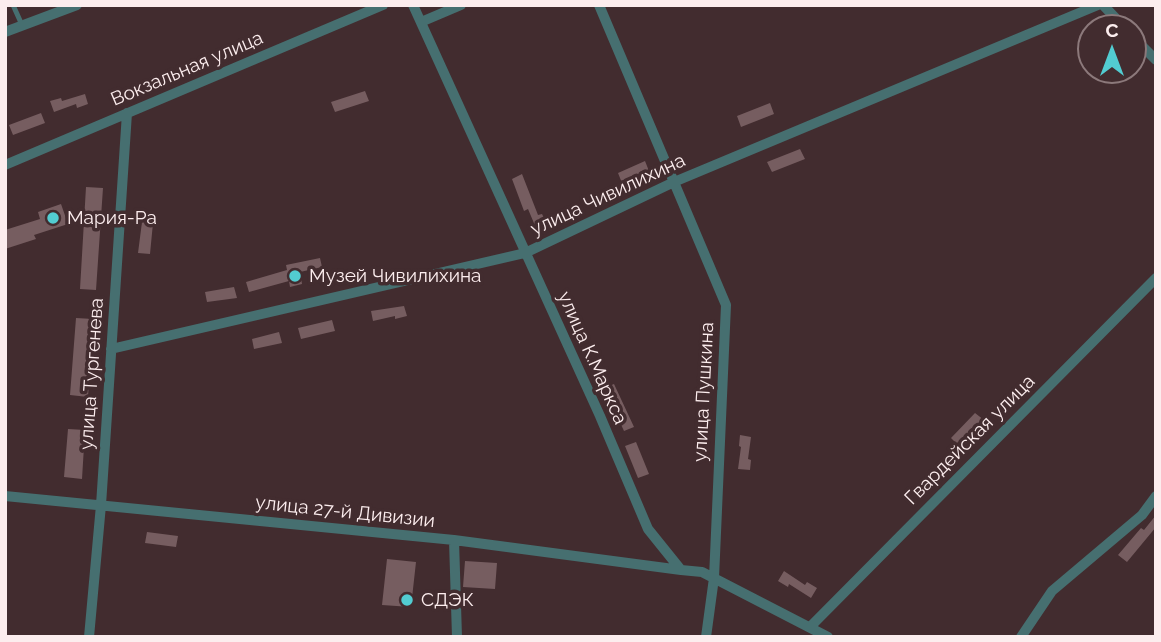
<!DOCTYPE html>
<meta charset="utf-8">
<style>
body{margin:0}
#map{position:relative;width:1161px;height:642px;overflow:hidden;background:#422c2f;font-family:Raleway,sans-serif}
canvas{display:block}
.frame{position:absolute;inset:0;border:7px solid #fcedee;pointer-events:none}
.north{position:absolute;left:1077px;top:14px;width:70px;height:70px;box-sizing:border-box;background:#422c2f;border:2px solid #8c797b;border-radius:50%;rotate:0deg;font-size:19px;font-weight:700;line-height:28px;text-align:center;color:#fcedee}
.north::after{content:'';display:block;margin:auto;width:24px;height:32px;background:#52ccd1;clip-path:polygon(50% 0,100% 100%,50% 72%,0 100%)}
</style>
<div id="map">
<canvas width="1161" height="642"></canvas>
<div class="frame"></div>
<div class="north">С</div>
</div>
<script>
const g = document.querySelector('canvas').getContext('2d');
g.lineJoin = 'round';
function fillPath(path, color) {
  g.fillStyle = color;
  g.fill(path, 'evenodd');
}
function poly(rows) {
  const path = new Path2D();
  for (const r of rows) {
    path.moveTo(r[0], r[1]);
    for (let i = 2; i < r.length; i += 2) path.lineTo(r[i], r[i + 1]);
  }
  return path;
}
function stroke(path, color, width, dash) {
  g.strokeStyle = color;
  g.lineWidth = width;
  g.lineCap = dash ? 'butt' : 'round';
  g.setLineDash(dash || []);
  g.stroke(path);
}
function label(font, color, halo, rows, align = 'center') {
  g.font = font + ' Raleway,sans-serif';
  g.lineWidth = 7;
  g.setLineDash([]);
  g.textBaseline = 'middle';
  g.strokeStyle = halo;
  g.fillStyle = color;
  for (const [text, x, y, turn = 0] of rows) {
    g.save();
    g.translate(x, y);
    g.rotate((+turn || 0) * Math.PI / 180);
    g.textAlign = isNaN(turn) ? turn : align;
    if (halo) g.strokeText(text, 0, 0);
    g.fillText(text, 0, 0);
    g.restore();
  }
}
fillPath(poly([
 [365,91,369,101,335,112,331,102],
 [85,94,88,104,77,108,76,104,54,112,50,101,61,98,62,101],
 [770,103,774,114,741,127,737,116],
 [41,113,45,123,13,135,9,125],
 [800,149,805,159,772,172,767,162],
 [645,161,649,171,622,183,618,173],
 [522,174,538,215,542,214,547,224,536,228,528,209,524,211,512,179],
 [86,187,103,188,96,290,80,289],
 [61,204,68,224,34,235,36,239,5,249,5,230,40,219,38,212],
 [142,222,153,223,150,254,138,253],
 [320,258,322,267,300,272,302,284,290,287,289,281,249,292,246,282,287,270,286,265],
 [234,287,237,298,207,302,205,292],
 [404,306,407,316,395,319,395,316,373,321,371,311],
 [76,318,93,319,88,397,70,395],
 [332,320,335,331,301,339,298,328],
 [279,332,282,343,254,349,252,339],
 [614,384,634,427,624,431,604,388],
 [975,413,984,420,959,446,951,438],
 [68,429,85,430,82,479,64,477],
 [740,435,751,437,748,459,751,460,750,470,738,469,741,447,739,446],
 [636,442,649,474,638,478,625,446],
 [1156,515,1156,527,1127,562,1118,555,1141,528,1144,530],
 [147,532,178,536,176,547,145,543],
 [387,559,416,562,411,607,382,605],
 [465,561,497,563,495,589,463,587],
 [784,571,805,585,807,582,817,588,811,598,789,584,788,587,778,581]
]), '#765d60');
stroke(poly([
 [13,5,22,25]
]), '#466f70', 5);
stroke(poly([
 [413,5,600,416,648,529,681,570,702,572,828,637],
 [599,5,726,305,714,578,706,637],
 [1103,5,1125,28],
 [421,22,461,5],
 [5,32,77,5],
 [1133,37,1156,60],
 [5,165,383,5],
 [111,349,525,253,674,182,1098,5],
 [5,496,454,540,681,570],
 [454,540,457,637],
 [810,627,1156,278],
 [89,637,101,505,127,113],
 [1021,637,1052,591,1142,515,1156,496]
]), '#466f70', 10);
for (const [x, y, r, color] of [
 [53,218,7,"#52ccd1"],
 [295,276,7,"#52ccd1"],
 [407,600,7,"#52ccd1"]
]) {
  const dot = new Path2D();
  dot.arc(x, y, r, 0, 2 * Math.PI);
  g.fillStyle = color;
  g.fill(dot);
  stroke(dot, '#422c2f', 2.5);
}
label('19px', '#fcedee', '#422c2f', [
 ["Вокзальная улица",187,69,-23],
 ["улица Чивилихина",608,195,-25],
 ["улица К.Маркса",592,358,66],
 ["улица Тургенева",92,374,-86],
 ["улица Пушкина",704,392,-87],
 ["Гвардейская улица",970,440,-45],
 ["улица 27-й Дивизии",345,512,6]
]);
label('19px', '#fcedee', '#422c2f', [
 ["Мария-Ра",67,218],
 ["Музей Чивилихина",309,276],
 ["СДЭК",421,600]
], 'left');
</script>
